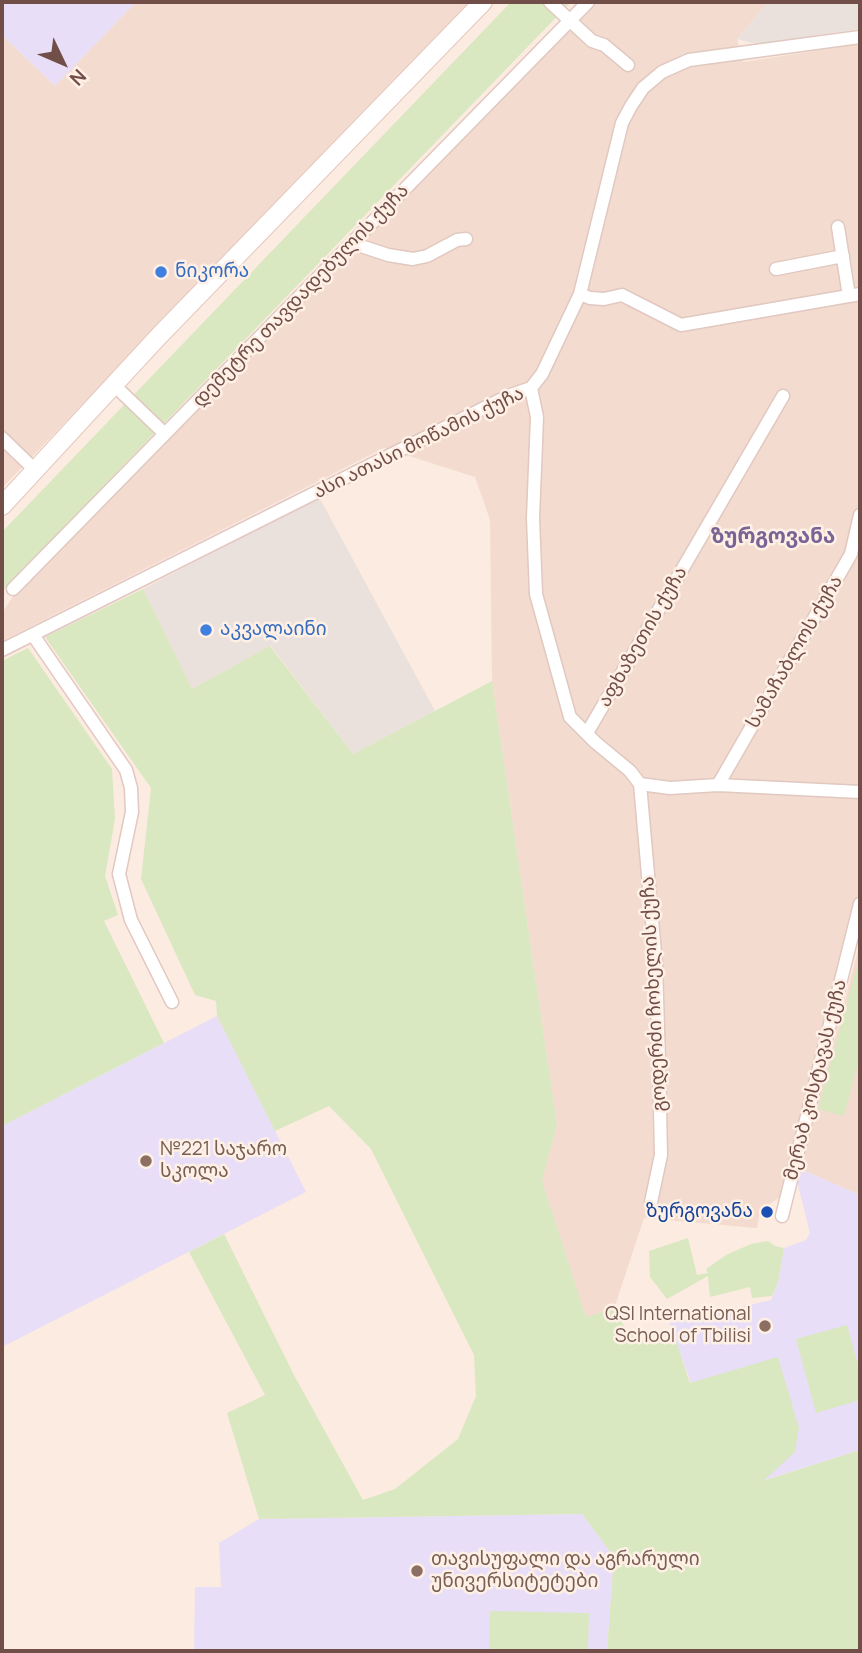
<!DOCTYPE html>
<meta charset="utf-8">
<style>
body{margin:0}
#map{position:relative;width:862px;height:1653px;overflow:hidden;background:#fcebe0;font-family:Manrope,sans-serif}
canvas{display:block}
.frame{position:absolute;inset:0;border:4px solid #724e48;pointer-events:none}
.north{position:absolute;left:28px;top:28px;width:70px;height:70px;-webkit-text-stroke:5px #fff0e6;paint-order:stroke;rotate:134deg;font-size:19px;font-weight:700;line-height:28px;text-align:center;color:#724e48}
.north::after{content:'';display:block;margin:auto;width:24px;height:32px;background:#724e48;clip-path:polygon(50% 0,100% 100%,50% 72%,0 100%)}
</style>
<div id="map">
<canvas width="862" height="1653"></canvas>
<div class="frame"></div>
<div class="north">N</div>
</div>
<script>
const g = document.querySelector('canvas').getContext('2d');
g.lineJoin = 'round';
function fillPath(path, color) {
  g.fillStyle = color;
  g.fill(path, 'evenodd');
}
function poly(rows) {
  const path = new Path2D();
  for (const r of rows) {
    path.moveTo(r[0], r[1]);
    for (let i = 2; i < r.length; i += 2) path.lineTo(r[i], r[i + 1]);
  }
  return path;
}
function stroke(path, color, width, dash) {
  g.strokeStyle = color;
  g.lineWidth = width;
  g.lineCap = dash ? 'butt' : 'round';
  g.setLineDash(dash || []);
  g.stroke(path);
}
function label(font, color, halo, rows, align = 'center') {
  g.font = font + ' Manrope,"Noto Sans Georgian",sans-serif';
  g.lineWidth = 5;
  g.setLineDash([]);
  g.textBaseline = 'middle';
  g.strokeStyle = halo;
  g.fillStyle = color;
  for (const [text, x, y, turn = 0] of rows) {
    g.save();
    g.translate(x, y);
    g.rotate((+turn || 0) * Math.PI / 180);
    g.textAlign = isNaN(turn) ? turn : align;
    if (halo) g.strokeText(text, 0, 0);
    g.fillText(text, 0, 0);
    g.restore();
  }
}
fillPath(poly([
 [136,2,471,2,2,488,2,35,55,86],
 [594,2,768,2,737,39,743,62,860,44,860,896,782,1196,760,1210,757,1228,644,1218,614,1309,586,1318,542,1181,557,1125,492,681,490,520,475,477,384,448,2,641,2,613,14,595],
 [860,943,860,1195,800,1169]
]), '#f3dbcf');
fillPath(poly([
 [768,2,860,2,860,29,757,44,737,39],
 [319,497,435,711,353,754,271,646,192,689,143,589]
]), '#eae0dc');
fillPath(poly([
 [2,2,136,2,55,86,2,35],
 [217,1016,306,1192,2,1347,2,1126],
 [800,1169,860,1195,860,1450,762,1481,691,1383,669,1323,771,1300,778,1283,784,1248,806,1240,810,1233,797,1181],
 [582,1514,614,1557,607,1651,194,1651,195,1587,221,1587,219,1543,259,1519]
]), '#e8def7');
fillPath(poly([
 [511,2,571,2,4,589,2,597,2,532],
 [143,589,192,689,270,646,353,754,492,681,557,1125,542,1181,586,1317,614,1309,626,1329,645,1343,675,1338,690,1383,778,1357,799,1428,795,1452,763,1481,860,1450,860,1651,607,1651,614,1557,582,1514,259,1519,227,1413,265,1395,189,1252,224,1234,295,1377,363,1500,395,1489,458,1439,476,1396,474,1355,371,1149,329,1106,275,1131,217,1016,216,1001,195,995,141,879,151,788,45,637],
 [28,648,112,769,115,819,105,876,118,915,104,921,164,1043,2,1126,2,661],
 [856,969,860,970,860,1056,844,1116,818,1109],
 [688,1238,697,1275,708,1273,706,1269,726,1255,751,1244,768,1241,775,1246,784,1248,778,1283,772,1296,752,1298,750,1287,710,1297,708,1276,667,1299,650,1277,649,1251],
 [847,1325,860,1372,860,1400,816,1413,796,1339],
 [490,1611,589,1613,588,1651,489,1651]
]), '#d9e8c0');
const street = poly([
 [550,2,592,41,604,45,628,65],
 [838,227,849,296],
 [352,243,388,255,413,259,427,256,457,240,466,239],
 [776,269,843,256],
 [580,294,590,298,604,299,622,295,681,325,860,294],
 [114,385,165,434],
 [531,388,537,417,533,518,536,594,570,717,595,742,630,771,640,784,670,788,718,785,860,792],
 [2,438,36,471],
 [13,589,588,2],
 [33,635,126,770,131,788,132,812,119,874,131,920,172,1002],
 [2,650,508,396,531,388,542,374,580,294,622,123,631,106,643,88,662,72,689,60,860,37],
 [587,733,783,396],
 [640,784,656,965,659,1062,661,1155,651,1202],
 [718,785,851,554,860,515],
 [782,1216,860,904]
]);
const secondary = poly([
 [2,506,159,336,483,2]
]);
stroke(street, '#e1c8c0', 15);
stroke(secondary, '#e6c7bd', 20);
stroke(street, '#fff', 12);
stroke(secondary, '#fff', 18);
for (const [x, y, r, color] of [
 [161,272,7,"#3f7fe0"],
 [206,630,7,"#3f7fe0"],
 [146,1161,7,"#8d6e63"],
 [767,1212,7,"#1a4fb4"],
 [765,1326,7,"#8d6e63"],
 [417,1571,7,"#8d6e63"]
]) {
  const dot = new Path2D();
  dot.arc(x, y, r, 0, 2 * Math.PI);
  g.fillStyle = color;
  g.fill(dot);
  stroke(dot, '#fff0e6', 2.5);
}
label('19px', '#366cbe', '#fff0e6', [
 ["ნიკორა",175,272],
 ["აკვალაინი",220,630]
], 'left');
label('19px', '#724e48', '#fff0e6', [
 ["დემეტრე თავდადებულის ქუჩა",301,296,-46],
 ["ასი ათასი მოწამის ქუჩა",419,443,-26],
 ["აფხაზეთის ქუჩა",643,637,-60],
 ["სამაჩაბლოს ქუჩა",795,652,-60],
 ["გოდერძი ჩოხელის ქუჩა",654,994,-93],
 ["მერაბ კოსტავას ქუჩა",816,1080,-76]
]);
label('19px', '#785e54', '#fff0e6', [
 ["№221 საჯარო",160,1150],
 ["სკოლა",160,1172],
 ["QSI International",751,1315,"right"],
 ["School of Tbilisi",751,1337,"right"],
 ["თავისუფალი და აგრარული",431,1560],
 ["უნივერსიტეტები",431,1582]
], 'left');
label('19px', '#164399', '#fff0e6', [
 ["ზურგოვანა",753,1212]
], 'right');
label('bold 21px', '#7a6495', '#fff0e6', [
 ["ზურგოვანა",773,537]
]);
</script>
